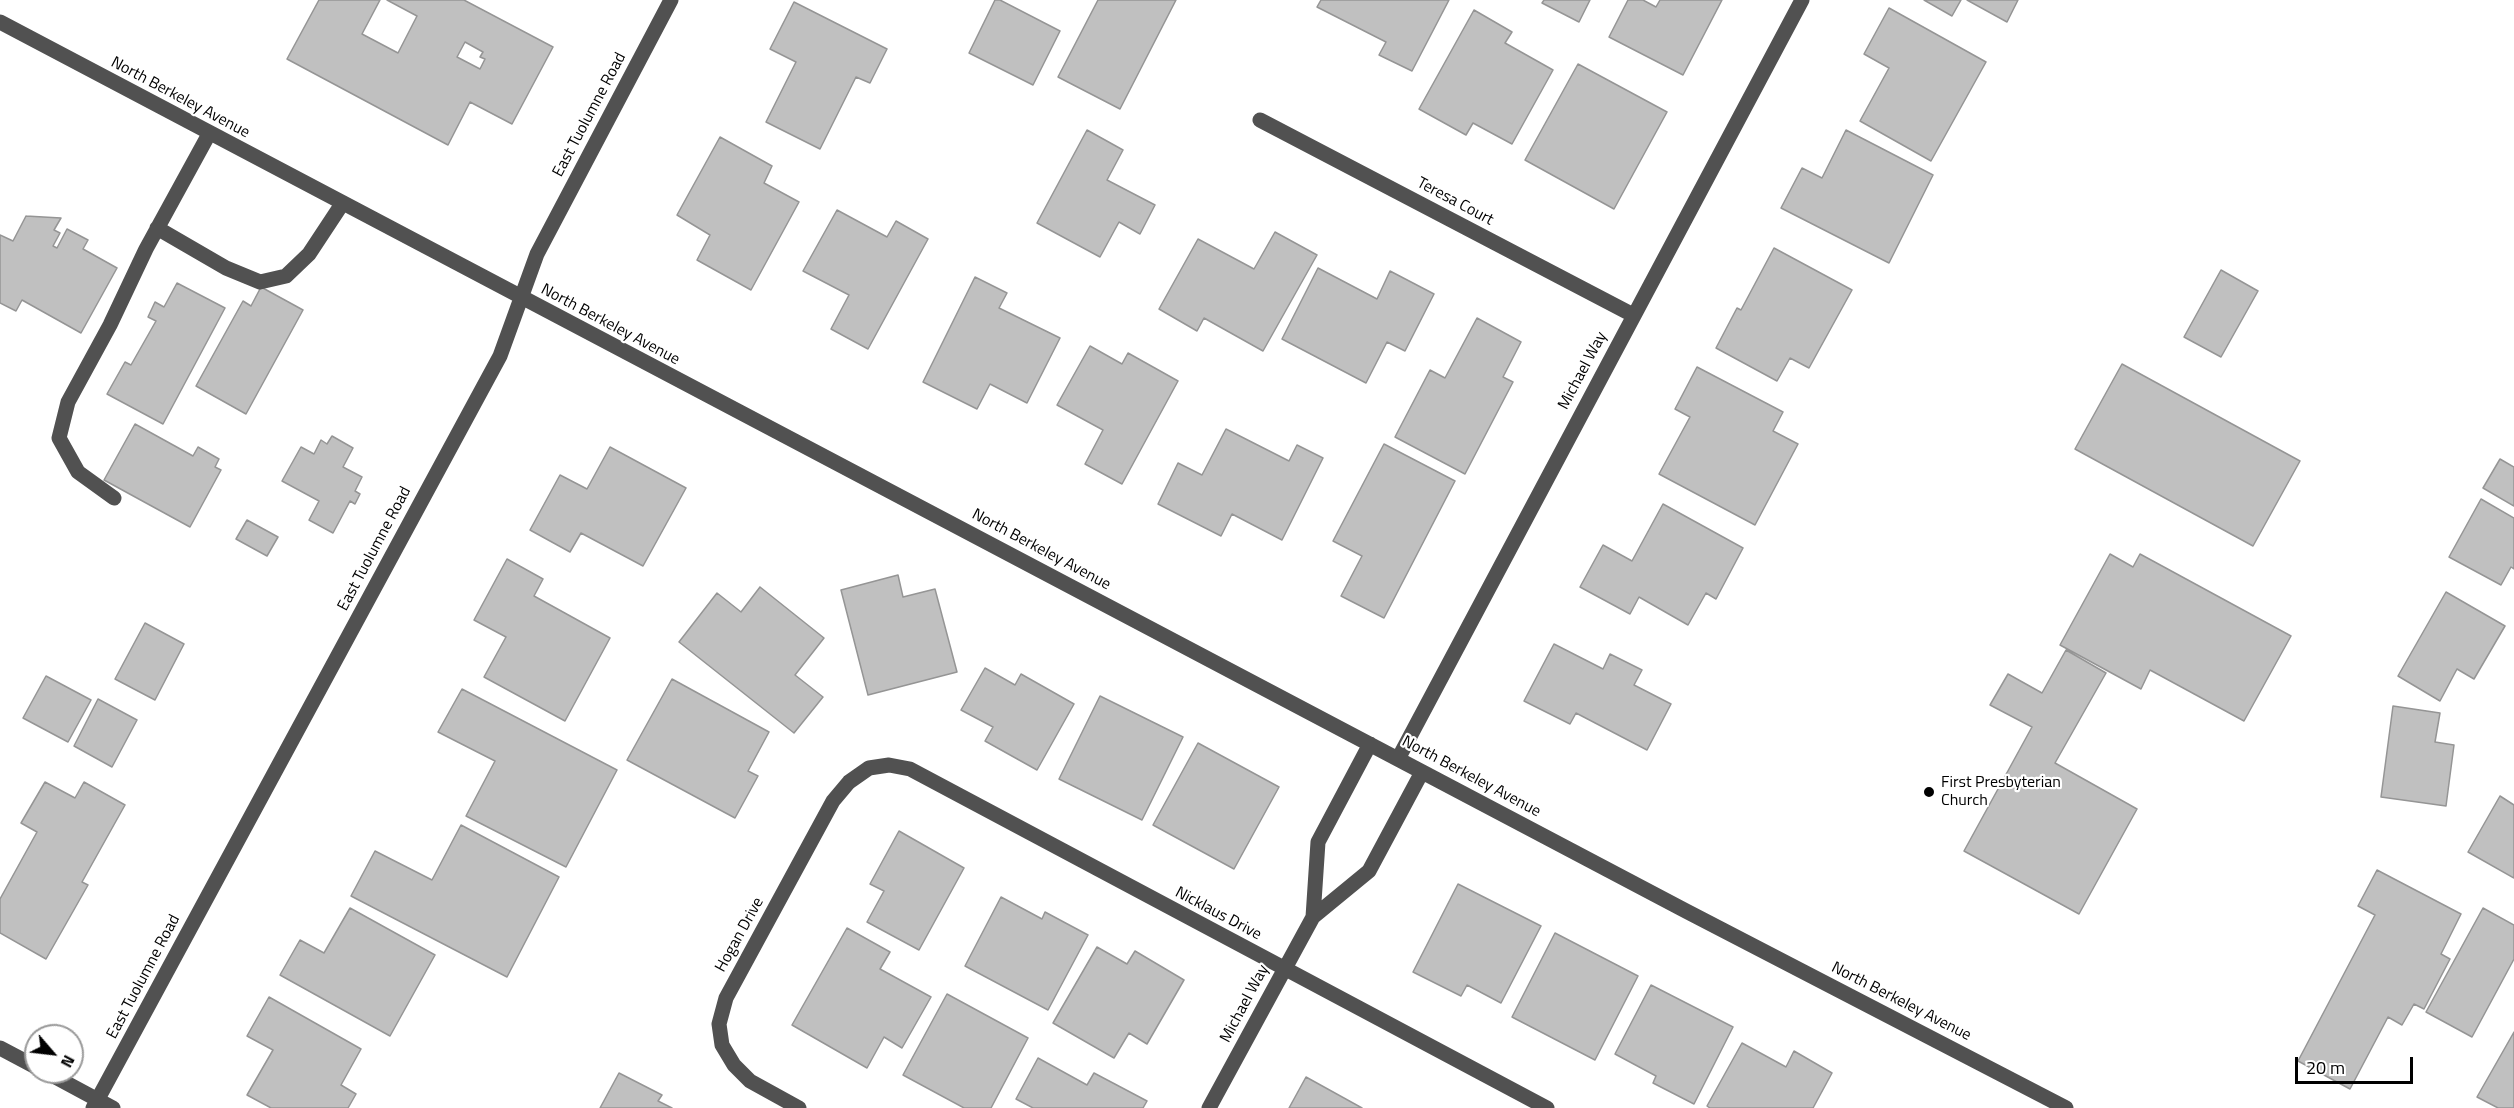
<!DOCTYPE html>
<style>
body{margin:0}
#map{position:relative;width:2514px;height:1108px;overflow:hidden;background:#fff;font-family:"Titillium Web",sans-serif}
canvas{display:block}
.north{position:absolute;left:24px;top:1024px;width:60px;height:60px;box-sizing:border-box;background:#fff;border:2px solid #999;border-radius:50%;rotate:118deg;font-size:16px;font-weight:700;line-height:24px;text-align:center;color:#000}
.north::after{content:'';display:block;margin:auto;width:21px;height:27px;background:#000;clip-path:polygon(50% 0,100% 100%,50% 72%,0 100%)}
.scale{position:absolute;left:2295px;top:1057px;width:118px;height:27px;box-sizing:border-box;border:3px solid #000;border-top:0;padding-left:8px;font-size:18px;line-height:21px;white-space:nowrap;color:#000;-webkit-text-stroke:4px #fff;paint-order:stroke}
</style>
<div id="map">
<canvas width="2514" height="1108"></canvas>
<div class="north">N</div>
<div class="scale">20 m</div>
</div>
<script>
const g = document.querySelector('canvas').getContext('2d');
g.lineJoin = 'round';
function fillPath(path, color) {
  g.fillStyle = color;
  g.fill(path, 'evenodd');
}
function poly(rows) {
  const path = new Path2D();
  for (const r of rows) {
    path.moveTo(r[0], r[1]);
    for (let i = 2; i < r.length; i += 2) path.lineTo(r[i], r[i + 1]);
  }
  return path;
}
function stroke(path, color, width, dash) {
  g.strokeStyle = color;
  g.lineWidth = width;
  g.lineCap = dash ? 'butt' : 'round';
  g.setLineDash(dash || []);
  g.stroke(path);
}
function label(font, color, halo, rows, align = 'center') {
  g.font = font + ' "Titillium Web",sans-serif';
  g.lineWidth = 4.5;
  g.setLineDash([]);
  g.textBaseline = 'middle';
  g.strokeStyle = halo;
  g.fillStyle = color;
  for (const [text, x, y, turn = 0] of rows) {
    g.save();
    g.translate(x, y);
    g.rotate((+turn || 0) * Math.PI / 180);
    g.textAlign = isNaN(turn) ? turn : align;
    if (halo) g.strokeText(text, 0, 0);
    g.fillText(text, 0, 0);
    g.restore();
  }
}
const building = poly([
 [319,0,380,0,362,34,398,53,417,16,387,0,464,0,553,47,512,124,470,102,448,145,287,59,319,0],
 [465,42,483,52,480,57,485,59,480,69,457,57,465,42],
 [995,0,1000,0,1060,31,1033,85,969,53,995,0],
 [1098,0,1176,0,1120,109,1058,77,1098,0],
 [1321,0,1449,0,1412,71,1379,55,1386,42,1317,7,1321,0],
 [1544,0,1590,0,1579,22,1542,3,1544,0],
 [1628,0,1643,0,1656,7,1660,0,1722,0,1683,75,1609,37,1628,0],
 [1924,0,1961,0,1952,16,1924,0],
 [1967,0,2018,0,2007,22,1967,0],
 [794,2,887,49,870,83,856,77,820,149,766,122,796,62,770,49,794,2],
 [1889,8,1986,62,1931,161,1860,121,1889,68,1864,54,1889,8],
 [1474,10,1512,32,1505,43,1553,70,1512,144,1473,123,1466,135,1419,109,1474,10],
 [1578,64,1667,112,1614,209,1525,160,1578,64],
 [1087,130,1123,150,1107,180,1155,205,1140,234,1119,222,1100,257,1037,223,1087,130],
 [1846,130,1933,175,1889,263,1781,208,1802,168,1822,178,1846,130],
 [720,137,772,166,764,183,799,202,751,290,697,260,710,235,677,215,720,137],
 [837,210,887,237,896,221,928,239,868,349,831,329,849,295,803,271,837,210],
 [26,216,61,218,54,230,60,233,53,246,57,248,67,229,88,240,83,249,117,268,81,333,22,300,16,311,0,303,0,235,13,241,26,216],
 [1275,232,1317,255,1263,351,1204,318,1197,331,1159,309,1198,239,1254,269,1275,232],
 [1774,248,1852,290,1809,368,1790,358,1777,381,1716,348,1737,308,1741,310,1774,248],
 [1318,268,1377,299,1390,271,1434,294,1405,351,1387,342,1366,383,1282,339,1318,268],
 [2221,270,2258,291,2221,357,2184,337,2221,270],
 [975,277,1007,293,999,308,1060,338,1027,403,990,384,977,409,923,382,975,277],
 [177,283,225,308,163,424,107,394,125,362,131,365,156,321,148,317,155,302,164,307,177,283],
 [261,287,303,310,246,414,196,386,243,301,251,306,261,287],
 [1477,318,1521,342,1503,377,1513,382,1465,474,1395,437,1430,370,1445,378,1477,318],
 [1090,346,1122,364,1128,353,1178,381,1122,484,1085,464,1103,430,1057,405,1090,346],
 [2122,364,2300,461,2253,546,2075,449,2122,364],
 [1697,367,1783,412,1773,431,1798,444,1755,525,1659,474,1690,417,1675,409,1697,367],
 [135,424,193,456,198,447,219,459,215,467,221,470,190,527,104,480,135,424],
 [1226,429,1289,461,1297,445,1323,458,1282,540,1232,514,1221,536,1158,504,1178,463,1202,475,1226,429],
 [332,436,353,448,343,467,362,477,355,491,360,494,355,504,350,501,333,533,309,520,319,501,282,481,301,447,314,454,321,440,327,444,332,436],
 [1384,444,1455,481,1384,618,1341,596,1362,556,1333,541,1384,444],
 [610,447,686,488,643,566,581,533,570,552,530,530,560,475,587,489,610,447],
 [2500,459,2514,467,2514,506,2483,488,2500,459],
 [2481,499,2514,518,2514,569,2511,567,2501,585,2449,557,2481,499],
 [1663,504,1743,548,1716,599,1706,593,1688,625,1639,597,1630,614,1580,587,1603,545,1632,561,1663,504],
 [247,520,278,537,267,556,236,539,247,520],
 [2110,554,2133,567,2140,554,2291,636,2244,721,2150,670,2141,689,2060,645,2110,554],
 [507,559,543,579,534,596,610,638,565,721,484,677,506,637,474,620,507,559],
 [898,575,903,597,935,589,957,672,868,695,841,590,898,575],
 [760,587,824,638,795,675,823,697,794,733,679,642,717,593,741,612,760,587],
 [2446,592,2505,626,2474,679,2457,669,2440,701,2398,676,2446,592],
 [145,623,184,644,155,700,115,679,145,623],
 [1554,644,1603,669,1610,654,1642,670,1634,685,1671,704,1647,750,1576,713,1570,724,1524,701,1554,644],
 [2066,650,2106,673,2055,763,2137,809,2079,914,1964,851,2032,727,1990,705,2008,674,2042,693,2066,650],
 [985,668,1015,685,1021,674,1074,704,1037,770,985,741,993,727,961,710,985,668],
 [46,676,91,700,68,742,23,718,46,676],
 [672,679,769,732,748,771,758,776,735,818,627,760,672,679],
 [462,689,617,770,566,867,466,816,495,761,438,732,462,689],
 [1100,696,1183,737,1142,820,1059,779,1100,696],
 [98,699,137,720,112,767,74,746,98,699],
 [2393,706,2440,713,2435,742,2454,745,2446,806,2381,797,2393,706],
 [1198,743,1279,787,1234,869,1153,825,1198,743],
 [45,782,75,798,84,782,125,805,82,882,88,885,46,959,0,933,0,899,37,832,21,823,45,782],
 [2500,796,2514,805,2514,878,2468,852,2500,796],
 [461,825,559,877,507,977,351,896,375,851,432,880,461,825],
 [899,831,964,868,919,950,867,922,884,891,870,884,899,831],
 [2377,870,2461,914,2441,954,2450,959,2424,1009,2414,1004,2402,1025,2388,1017,2350,1089,2298,1061,2375,915,2358,906,2377,870],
 [1458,884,1541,926,1501,1003,1467,985,1461,996,1413,972,1458,884],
 [1001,897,1042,919,1045,912,1088,935,1048,1010,965,966,1001,897],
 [350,908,435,955,390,1036,280,975,300,940,324,953,350,908],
 [2483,908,2514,925,2514,959,2472,1037,2426,1012,2483,908],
 [847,928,890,952,880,969,931,997,902,1048,884,1037,867,1068,792,1025,847,928],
 [1555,933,1638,976,1595,1060,1512,1017,1555,933],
 [1097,947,1127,964,1135,951,1184,980,1147,1044,1129,1033,1114,1058,1053,1023,1097,947],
 [1651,985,1733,1027,1694,1104,1653,1083,1656,1076,1615,1054,1651,985],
 [947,994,1028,1038,991,1108,964,1108,903,1075,947,994],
 [269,997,361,1049,341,1085,356,1094,348,1108,271,1108,247,1095,273,1050,247,1036,269,997],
 [2514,1032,2514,1108,2498,1108,2477,1097,2514,1032],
 [1742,1043,1786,1067,1794,1051,1832,1073,1813,1108,1710,1108,1707,1106,1742,1043],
 [1038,1058,1087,1085,1094,1073,1147,1101,1143,1108,1033,1108,1016,1099,1038,1058],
 [619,1073,662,1095,658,1101,672,1108,600,1108,619,1073],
 [1306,1077,1362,1108,1289,1108,1306,1077]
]);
fillPath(building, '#c0c0c0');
stroke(building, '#959595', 1.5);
stroke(poly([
 [0,22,1686,911,2066,1108],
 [1260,120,1633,315],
 [157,228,226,268,260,282,286,276,309,254,342,204],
 [114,498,78,472,59,438,68,402,110,325,146,249,209,134],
 [1398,759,1802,0],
 [1313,917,1318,842,1370,744],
 [0,1048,36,1067],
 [46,1072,113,1108],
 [93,1108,500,356,537,254,671,0],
 [799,1108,750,1081,734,1065,722,1045,719,1024,726,998,833,801,849,782,869,768,889,765,910,769,1547,1108],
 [1209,1108,1313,917,1369,871,1422,772]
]), '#515151', 15);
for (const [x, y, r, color] of [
 [1929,792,6,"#000"]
]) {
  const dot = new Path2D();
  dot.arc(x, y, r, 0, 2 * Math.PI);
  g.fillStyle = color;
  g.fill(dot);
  stroke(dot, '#fff', 2);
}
label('16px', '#000', '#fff', [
 ["North Berkeley Avenue",180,98,28],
 ["East Tuolumne Road",590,115,-62],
 ["Teresa Court",1455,202,28],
 ["North Berkeley Avenue",610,325,28],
 ["Michael Way",1583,371,-62],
 ["East Tuolumne Road",375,549,-62],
 ["North Berkeley Avenue",1041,550,28],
 ["North Berkeley Avenue",1471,777,28],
 ["Nicklaus Drive",1218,914,28],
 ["Hogan Drive",740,935,-61],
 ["East Tuolumne Road",144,977,-62],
 ["North Berkeley Avenue",1901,1002,27],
 ["Michael Way",1245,1004,-62]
]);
label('16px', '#000', '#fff', [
 ["First Presbyterian",1941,783],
 ["Church",1941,801]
], 'left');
</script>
